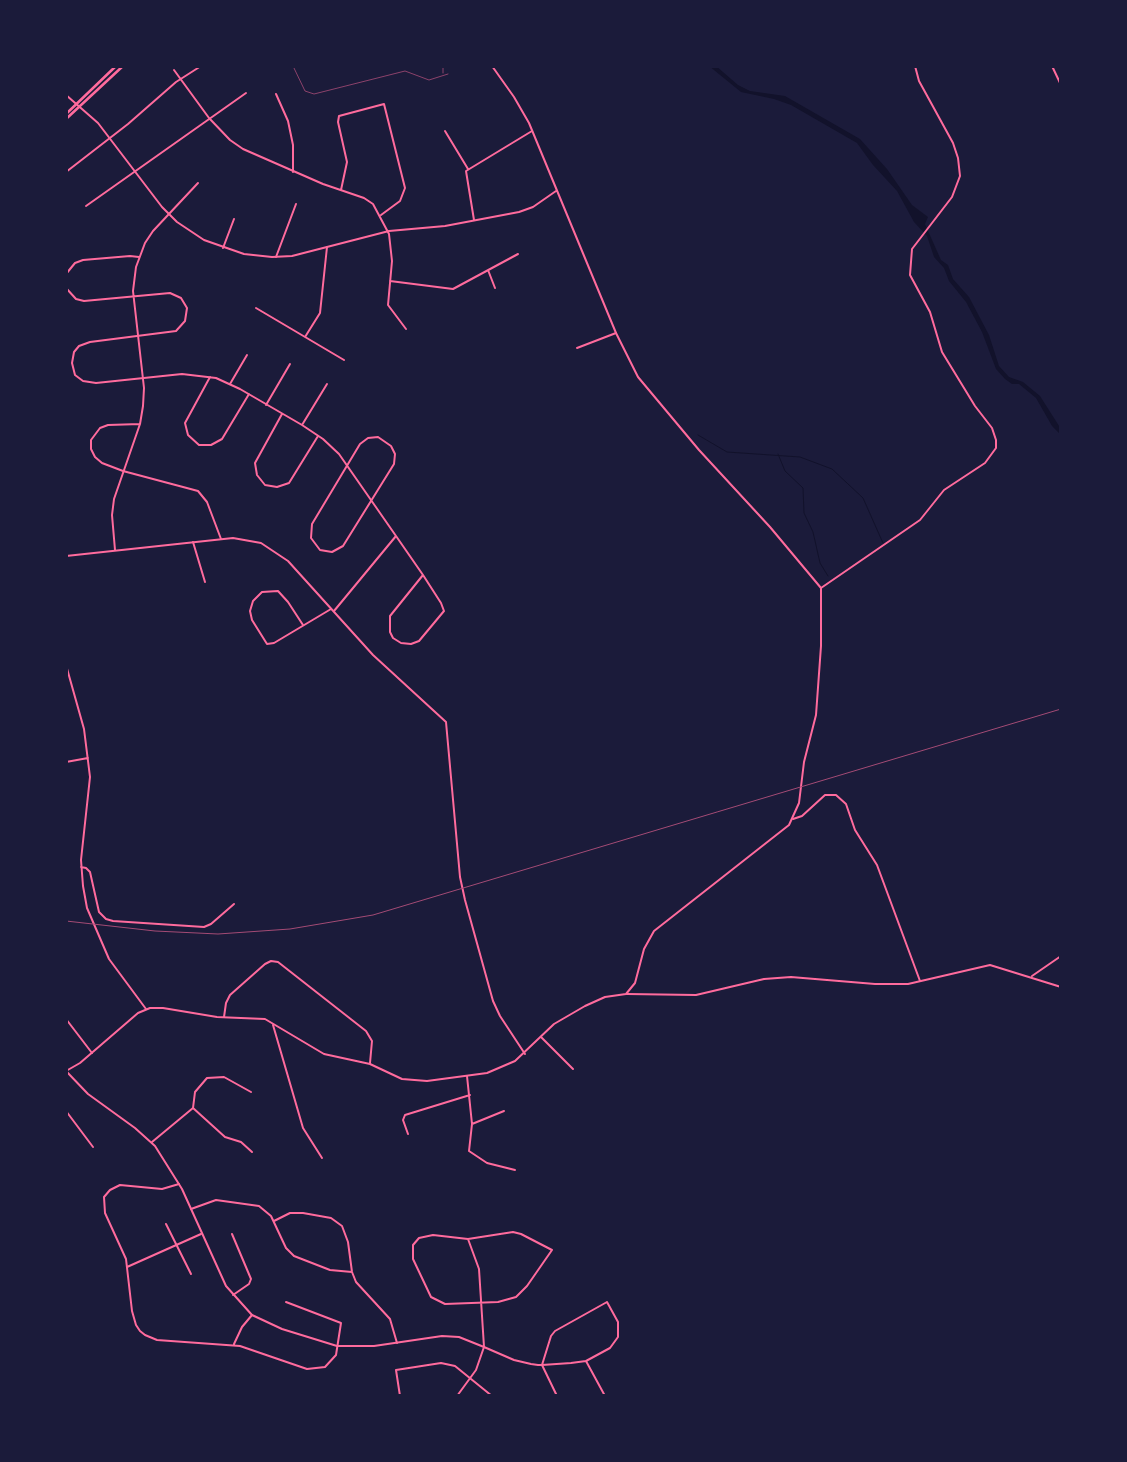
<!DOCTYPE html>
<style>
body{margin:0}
#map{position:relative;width:1127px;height:1462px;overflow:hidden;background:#1b1b3a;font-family:Inter,sans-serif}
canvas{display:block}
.frame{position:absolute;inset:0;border:68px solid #1b1b3a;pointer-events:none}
</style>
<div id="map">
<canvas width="1127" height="1462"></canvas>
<div class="frame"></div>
</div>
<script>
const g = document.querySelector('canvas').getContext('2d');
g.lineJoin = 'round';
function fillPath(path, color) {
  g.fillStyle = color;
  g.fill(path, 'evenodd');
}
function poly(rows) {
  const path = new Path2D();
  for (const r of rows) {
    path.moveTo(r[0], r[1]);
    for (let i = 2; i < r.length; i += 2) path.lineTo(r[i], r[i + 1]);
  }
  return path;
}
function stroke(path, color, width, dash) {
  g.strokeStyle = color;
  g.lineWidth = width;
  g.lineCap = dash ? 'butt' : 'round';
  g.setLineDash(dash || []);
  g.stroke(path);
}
fillPath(poly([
 [709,66,716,66,738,85,750,91,785,96,860,139,887,169,912,205,928,217,925,224,941,260,948,265,953,279,969,297,989,335,999,366,1009,377,1023,382,1040,396,1061,429,1061,435,1052,426,1036,398,1019,384,1012,384,1005,379,996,369,982,332,966,302,949,281,944,268,934,257,927,236,914,222,897,191,873,165,857,143,791,105,774,99,741,92]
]), '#12122b');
stroke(poly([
 [698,435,727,452,800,457,832,469,863,498,883,543],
 [778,454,785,471,803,488,804,513,813,532,820,563,828,576]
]), '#12122b', 1);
stroke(poly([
 [293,66,305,91,314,94,405,71,429,80,448,74],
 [443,66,443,73]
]), '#ff6b9d', 0.5);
stroke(poly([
 [1052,66,1061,85],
 [174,70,209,118,230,140,243,149,323,184,364,198,373,204,389,234,392,261,388,305,406,329],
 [276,94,288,121,293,145,293,172],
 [445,131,468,169],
 [66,172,128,124,176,82,201,66],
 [341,190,347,162,338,122,339,116,384,104,405,188,400,201,381,215],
 [86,206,246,93],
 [474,220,466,171,532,131],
 [223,248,234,219],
 [276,257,296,204],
 [488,270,495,288],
 [66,274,75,263,83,260,130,256,139,257],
 [390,281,453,289,518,254],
 [66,288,76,299,84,301,170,293,181,298,187,308,185,321,176,331,90,342,79,346,74,352,72,363,75,375,83,381,96,383,182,374,216,378,240,389,302,425,323,439,339,454,396,536,334,611],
 [256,308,344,360],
 [305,337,320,313,327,247],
 [577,348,616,333],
 [210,377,185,423,188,435,199,445,211,445,222,439,249,394],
 [230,384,247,355],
 [266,405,290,364],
 [282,414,255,463,257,475,265,485,277,487,289,483,318,436],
 [140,424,108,425,100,428,91,440,91,449,95,457,102,463,123,471,198,491,207,502,221,539],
 [302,425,327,384],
 [378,437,391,446,395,454,394,464,343,546,332,552,320,550,311,538,312,524,360,444,368,438,378,437],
 [396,536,423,575,441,603,444,611,419,641,411,644,401,643,393,638,390,632,390,616,423,575],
 [193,542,205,582],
 [115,550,112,515,114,499,140,424,143,406,144,388,133,291,136,267,145,243,153,231,198,183],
 [303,625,288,602,278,591,262,592,253,601,250,611,252,620,267,644,274,643,331,609],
 [66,665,84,729,90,777,81,860,83,886,87,908,109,959,146,1009],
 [66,762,88,758],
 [793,819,802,816,825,795,836,795,846,804,855,830,877,865,920,981],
 [81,867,86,868,90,872,99,912,106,919,113,921,204,927,211,924,234,904],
 [1032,976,1061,956],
 [627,994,696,995,764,979,791,977,875,984,908,984,990,965,1061,987],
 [224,1017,226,1003,230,995,265,964,271,961,278,962,366,1031,372,1041,370,1063],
 [66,1019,92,1053],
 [273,1025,303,1128,322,1158],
 [541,1037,573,1069],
 [467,1076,472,1124,469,1151,487,1163,515,1170],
 [193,1108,225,1137,241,1142,252,1152],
 [66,1111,93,1147],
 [472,1124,504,1111],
 [408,1134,403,1120,405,1115,470,1095],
 [152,1142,193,1108,195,1092,207,1078,224,1077,251,1092],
 [179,1184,162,1189,120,1185,110,1190,104,1197,105,1213,126,1259,132,1311,136,1325,140,1331,145,1335,157,1340,240,1346,307,1369,325,1367,336,1355,341,1323,286,1302],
 [191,1209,216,1200,259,1206,271,1216,286,1248,294,1256,330,1270,352,1272],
 [274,1221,290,1213,303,1213,331,1218,342,1226,348,1242,352,1272,356,1282,390,1319,397,1343],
 [166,1224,191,1274],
 [513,1232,521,1234,552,1250,527,1286,516,1297,498,1302,445,1304,431,1297,413,1259,413,1245,419,1238,433,1235,468,1239,513,1232],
 [232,1234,251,1279,249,1284,233,1295],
 [127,1267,201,1234],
 [234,1344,242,1327,252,1315],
 [484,1347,514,1360,531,1364,538,1365,542,1365,571,1363,586,1361,610,1348,618,1337,618,1322,607,1302,555,1331,551,1336,542,1365,557,1396],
 [586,1361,605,1396],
 [400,1396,396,1370,441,1363,455,1366,492,1396],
 [457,1396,476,1370,484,1347,479,1269,468,1239]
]), '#ff6b9d', 2);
stroke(poly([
 [492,66,514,97,529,123,616,333,638,377,699,450,770,527,821,588],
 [66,95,98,123,162,207,177,222,204,240,244,254,272,257,292,256,389,231,445,226,519,212,533,207,556,191],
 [66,556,233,538,261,543,288,561,373,655,446,722,460,877,465,900,493,1001,500,1016,525,1054],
 [66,1071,80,1063,138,1013,150,1008,163,1008,217,1017,265,1019,324,1054,370,1064,402,1079,427,1081,487,1073,515,1061,554,1024,585,1006,605,997,626,994,635,983,644,949,654,931,789,825,799,803,804,762,816,715,821,646,821,588,920,520,944,490,985,463,996,448,996,440,992,428,975,406,942,352,930,312,910,275,912,249,952,197,960,176,958,158,953,143,919,81,915,66],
 [66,1071,88,1094,135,1128,155,1146,182,1189,226,1286,252,1315,282,1329,337,1346,374,1346,442,1336,459,1337,484,1347]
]), '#ff6b9d', 2);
stroke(poly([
 [66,114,116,66],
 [66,119,123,66]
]), '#ff6b9d', 2.5);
stroke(poly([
 [66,921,155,931,218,934,290,929,373,915,1061,709]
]), '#a44b75', 1);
</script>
